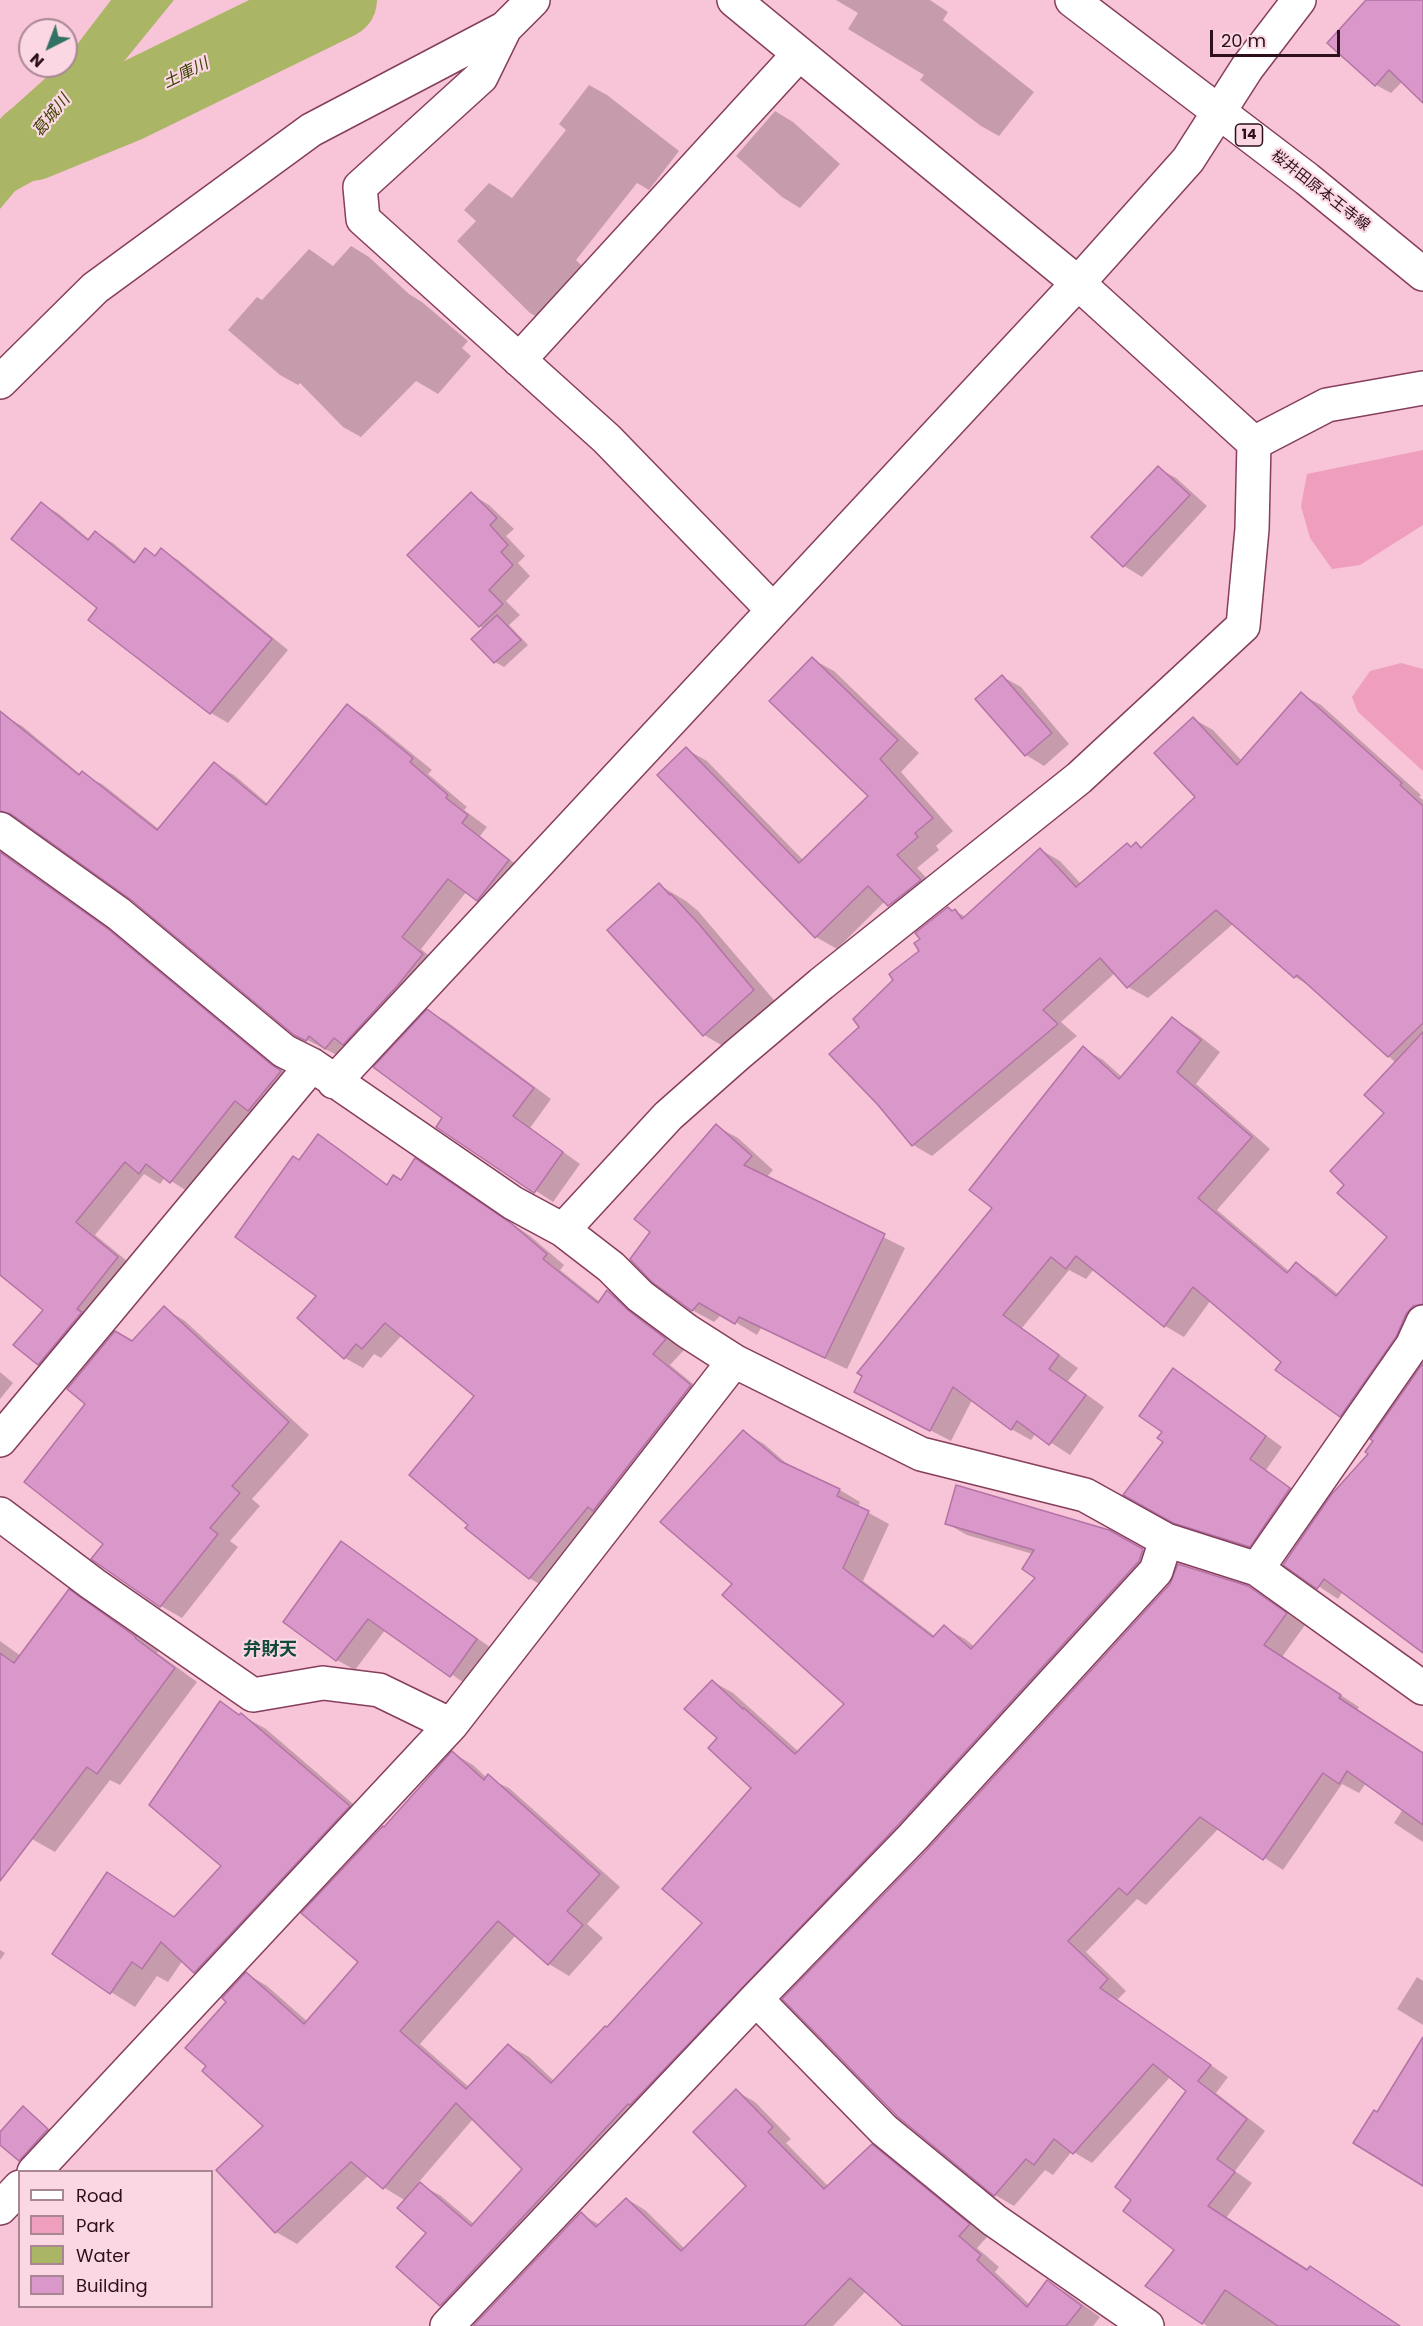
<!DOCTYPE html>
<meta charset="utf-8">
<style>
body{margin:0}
#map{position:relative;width:1423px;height:2326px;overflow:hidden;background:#f8c4d7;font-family:Poppins,sans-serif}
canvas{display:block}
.legend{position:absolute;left:18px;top:2170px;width:195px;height:138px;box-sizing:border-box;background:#fad7e3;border:2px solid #a88793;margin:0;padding:8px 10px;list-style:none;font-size:18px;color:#2d101c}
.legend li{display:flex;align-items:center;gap:12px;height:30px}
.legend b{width:30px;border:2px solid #a88793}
.north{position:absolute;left:18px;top:18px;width:60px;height:60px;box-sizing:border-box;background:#fad7e3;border:2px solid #a88793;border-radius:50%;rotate:222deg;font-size:16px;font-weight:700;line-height:24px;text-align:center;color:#2d101c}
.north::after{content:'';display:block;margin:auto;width:21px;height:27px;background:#317263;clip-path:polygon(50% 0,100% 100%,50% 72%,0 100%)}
.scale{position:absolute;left:1210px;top:30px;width:130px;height:27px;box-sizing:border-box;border:3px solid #2d101c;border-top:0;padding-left:8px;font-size:18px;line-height:21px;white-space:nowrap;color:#2d101c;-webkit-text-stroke:4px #fad7e3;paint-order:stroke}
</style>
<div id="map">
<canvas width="1423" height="2326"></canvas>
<ul class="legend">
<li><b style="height:8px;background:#fff"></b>Road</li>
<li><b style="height:16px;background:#ef9ebd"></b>Park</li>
<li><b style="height:16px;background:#abb566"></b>Water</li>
<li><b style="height:16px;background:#d997ca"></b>Building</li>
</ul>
<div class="north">N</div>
<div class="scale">20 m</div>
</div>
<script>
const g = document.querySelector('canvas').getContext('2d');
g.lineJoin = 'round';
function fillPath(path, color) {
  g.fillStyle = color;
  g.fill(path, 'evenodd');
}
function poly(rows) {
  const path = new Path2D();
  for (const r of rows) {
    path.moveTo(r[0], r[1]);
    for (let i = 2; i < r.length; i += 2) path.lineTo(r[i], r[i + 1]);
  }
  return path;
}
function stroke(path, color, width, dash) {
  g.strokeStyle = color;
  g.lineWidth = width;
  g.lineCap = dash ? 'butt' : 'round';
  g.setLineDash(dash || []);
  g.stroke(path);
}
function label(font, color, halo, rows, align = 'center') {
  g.font = font + ' Poppins,"Noto Sans JP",sans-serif';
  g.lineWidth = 4.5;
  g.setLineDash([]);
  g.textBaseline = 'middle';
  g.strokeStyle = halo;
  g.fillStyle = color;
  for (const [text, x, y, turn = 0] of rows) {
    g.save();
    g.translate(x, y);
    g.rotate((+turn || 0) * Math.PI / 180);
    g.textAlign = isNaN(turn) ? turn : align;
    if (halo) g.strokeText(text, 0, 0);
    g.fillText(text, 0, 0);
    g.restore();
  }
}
fillPath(poly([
 [1423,450,1423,525,1360,565,1332,569,1310,538,1301,506,1307,474],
 [1401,663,1423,669,1423,771,1358,712,1352,697,1370,671]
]), '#ef9ebd');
fillPath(poly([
 [111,0,174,0,103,87,125,130,15,191,0,209,0,119,59,66,66,66,66,59]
]), '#abb566');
fillPath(poly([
 [836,0,930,0,948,12,943,20,1034,92,999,136,981,126,920,80,924,75,848,29,858,13],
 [1372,0,1423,0,1423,101,1403,81,1391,93,1376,85,1330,43],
 [589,85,607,95,679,151,649,190,637,183,576,260,587,271,548,323,530,313,457,241,476,221,464,210,489,183,512,198,566,130,559,124],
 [775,111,793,122,840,164,800,208,782,197,736,156],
 [351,246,369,257,409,294,422,302,468,341,462,348,471,356,438,394,416,381,361,437,343,427,300,383,298,385,280,375,228,330,257,297,262,300,309,249,333,266],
 [1158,468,1176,478,1207,506,1142,577,1124,566,1093,537],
 [471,494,489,505,514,529,506,536,525,556,518,563,530,576,506,601,520,615,509,625,528,645,504,667,495,662,474,639,485,629,480,626],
 [42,504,59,514,90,540,96,533,113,543,136,562,156,557,161,550,178,560,288,650,228,723,211,713,90,620,99,608],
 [812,659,834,671,919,753,901,772,953,831,936,846,939,850,917,868,941,893,911,917,885,901,837,949,816,937,686,749,707,761,804,861,870,796],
 [1003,677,1021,687,1069,744,1044,766,1026,755,977,699],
 [1301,694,1321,705,1421,795,1419,797,1423,800,1423,1331,1360,1427,1341,1416,1284,1361,1211,1300,1184,1337,1165,1326,1094,1269,1086,1279,1069,1270,1022,1328,1078,1368,1068,1381,1104,1407,1070,1455,1036,1433,1031,1440,1011,1429,972,1400,951,1441,876,1402,994,1208,1083,1048,1103,1060,1122,1077,1172,1019,1192,1030,1220,1052,1196,1084,1270,1149,1217,1210,1290,1272,1296,1264,1316,1276,1339,1295,1389,1237,1347,1185,1386,1113,1396,1063,1313,988,1295,977,1233,924,1148,998,1128,987,1115,973,1061,1022,1077,1036,932,1156,913,1145,861,1027,953,912,955,911,966,917,1041,850,1060,861,1081,884,1127,844,1132,847,1136,844,1143,848,1197,798,1194,719,1213,730,1242,761],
 [348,706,367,717,432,770,428,774,467,807,464,810,487,827,480,836,527,873,497,911,467,891,421,949,442,967,345,1059,295,1034,132,898,22,821,12,823,3,850,9,857,127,942,291,1078,190,1193,165,1177,160,1184,144,1174,95,1235,137,1269,58,1375,39,1364,45,1309,0,1274,0,718,3,715,22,726,81,775,102,784,160,830,214,764,234,775,268,804],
 [659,885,686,901,698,911,779,1006,730,1050,704,1035],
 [428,1011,446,1021,551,1099,530,1128,580,1164,553,1202,438,1127,444,1118],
 [716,1126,738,1138,773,1170,766,1178,905,1248,847,1369,761,1328,757,1335,722,1314,714,1322,692,1310,652,1232],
 [319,1136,337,1147,388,1185,434,1171,530,1236,564,1265,560,1270,600,1302,608,1292,626,1302,647,1323,684,1350,670,1365,709,1397,548,1589,529,1578,470,1524,476,1396,402,1335,381,1358,374,1354,363,1368,345,1358,318,1296,300,1162],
 [164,1308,185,1321,309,1435,252,1499,260,1506,230,1541,238,1547,182,1618,161,1606,105,1544],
 [1423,1365,1423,1651,1343,1591,1338,1599,1285,1564,1370,1454],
 [1174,1370,1190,1379,1282,1447,1266,1470,1306,1499,1267,1556,1192,1532,1125,1494,1165,1441,1164,1432],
 [0,1372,13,1383,0,1399],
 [743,1432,764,1444,794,1470,840,1490,860,1502,858,1507,889,1524,863,1581,936,1637,944,1627,965,1639,975,1647,1037,1578,1033,1554,967,1535,946,1523,1108,1531,1164,1562,462,2316,441,2304,428,2233,406,2201,383,2187,369,2175,297,2244,276,2232,265,2126,208,2066,228,2002,247,1974,267,1986,308,2022,360,1962,385,1829,453,1753,473,1765,487,1778,509,1788,620,1887,587,1924,603,1938,569,1976,549,1964,516,1935,420,2044,469,2087,508,2045,529,2057,554,2081,608,2029,704,1922,754,1788,719,1738,712,1681,733,1693,799,1752,846,1704,734,1584],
 [473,2119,524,2168,474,2224,441,2196,418,2183],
 [341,1543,359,1554,494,1650,469,1686,385,1630,355,1670,337,1660,285,1622],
 [1248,1587,1305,1625,1282,1657,1359,1707,1357,1710,1423,1753,1423,1842,1394,1823,1403,1809,1366,1783,1359,1793,1342,1784,1283,1870,1219,1828,1146,1905,1137,1899,1086,1952,1126,1991,1117,2000,1228,2077,1216,2093,1265,2131,1235,2171,1252,2183,1226,2218,1399,2326,1207,2326,1147,2286,1176,2250,1133,2200,1188,2091,1171,2076,1092,2163,1072,2151,1053,2175,1045,2170,1014,2206,995,2195,898,2115],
 [69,1591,92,1604,158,1651,157,1653,197,1682,120,1785,110,1780,55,1852,32,1839,0,1816,0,1641,21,1656],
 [220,1703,266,1729,373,1821,220,1986,195,1971,183,1960,168,1982,157,1976,135,2007,111,1992,108,1874,176,1918,223,1866],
 [0,1950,5,1953,0,1960],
 [1417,1977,1423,1981,1423,2025,1397,2009],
 [736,2091,755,2102,791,2139,786,2143,829,2187,872,2146,891,2157,988,2236,977,2248,999,2267,995,2272,1030,2305,1048,2282,1067,2293,1100,2317,1093,2326,905,2326,866,2291,833,2326,475,2326,581,2214,600,2225,627,2199,645,2210,685,2249,748,2186],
 [23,2108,56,2135,29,2165,0,2143,0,2135]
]), '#0003');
stroke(poly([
 [32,142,125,104,338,0]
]), '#abb566', 78);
const building = poly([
 [1366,0,1423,0,1423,103,1389,70,1375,86,1327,43,1366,0],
 [1158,466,1190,495,1123,567,1091,537,1158,466],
 [471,492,497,518,490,525,508,545,501,552,513,565,489,590,503,604,479,627,407,555,471,492],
 [41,502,88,540,95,531,134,563,145,548,155,556,161,548,272,639,210,714,88,620,97,608,11,539,41,502],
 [497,615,521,640,494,663,471,639,497,615],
 [812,657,898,740,880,759,933,818,915,833,918,837,897,855,921,880,888,906,868,886,815,938,657,775,686,747,799,863,868,796,769,701,812,657],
 [1002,675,1052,733,1025,756,975,699,1002,675],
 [1301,692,1402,783,1400,785,1423,806,1423,1023,1388,1057,1297,975,1294,978,1216,910,1127,988,1100,958,1043,1010,1058,1024,912,1146,878,1105,829,1054,859,1027,853,1019,893,980,889,974,919,951,914,943,920,939,915,933,948,907,952,911,955,909,962,919,1040,848,1076,887,1127,843,1131,847,1136,842,1141,848,1195,797,1154,753,1193,717,1237,765,1301,692],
 [347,704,413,758,410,762,448,795,446,798,468,815,462,823,509,860,477,901,448,879,402,937,423,954,398,985,343,1045,334,1038,325,1049,309,1036,306,1041,294,1035,130,899,11,814,0,811,0,711,79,775,82,771,157,830,214,762,266,805,347,704],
 [0,852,108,929,272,1065,281,1071,248,1111,235,1101,170,1183,146,1164,139,1174,125,1162,76,1222,118,1257,77,1309,82,1312,38,1365,13,1345,43,1310,0,1275,0,852],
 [659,883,670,895,671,894,699,924,754,990,703,1036,607,930,659,883],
 [427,1009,534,1088,513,1116,563,1152,534,1193,436,1127,442,1118,373,1067,427,1009],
 [1172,1017,1201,1040,1177,1072,1252,1137,1198,1198,1287,1273,1296,1262,1336,1296,1387,1237,1337,1193,1344,1185,1330,1171,1384,1113,1364,1095,1423,1032,1423,1304,1413,1306,1406,1314,1396,1337,1340,1417,1275,1370,1281,1362,1193,1287,1164,1327,1076,1256,1066,1269,1051,1257,1003,1315,1059,1355,1049,1369,1086,1395,1049,1445,1017,1421,1011,1430,953,1387,930,1431,854,1392,862,1376,857,1373,992,1208,969,1190,1083,1046,1119,1079,1172,1017],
 [716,1124,752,1156,744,1165,885,1234,825,1358,739,1317,735,1324,699,1303,692,1311,652,1282,630,1259,650,1232,634,1219,716,1124],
 [318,1134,387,1185,393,1175,401,1180,415,1158,512,1224,547,1254,543,1259,598,1303,607,1290,629,1311,666,1339,653,1354,691,1385,593,1511,588,1507,529,1579,465,1528,468,1525,409,1475,474,1396,385,1323,362,1349,356,1344,344,1359,297,1318,316,1296,235,1237,293,1156,299,1160,318,1134],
 [164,1306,289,1422,232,1486,240,1493,210,1528,218,1534,160,1607,91,1559,103,1544,24,1482,85,1404,67,1389,115,1331,132,1341,164,1306],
 [1423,1363,1423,1653,1324,1579,1317,1589,1283,1565,1331,1495,1368,1454,1365,1452,1373,1441,1370,1439,1423,1363],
 [1173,1368,1266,1436,1250,1459,1290,1488,1250,1547,1173,1523,1123,1495,1163,1442,1157,1438,1162,1432,1139,1416,1173,1368],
 [743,1430,780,1461,840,1489,837,1496,869,1511,843,1568,933,1637,944,1625,971,1649,1035,1578,1022,1569,1034,1550,945,1524,956,1485,1109,1530,1143,1549,1139,1561,899,1824,630,2105,628,2104,440,2306,396,2267,426,2233,397,2208,420,2182,471,2226,522,2169,456,2103,383,2189,351,2162,275,2233,216,2170,263,2126,202,2071,206,2066,185,2048,226,2002,222,1998,246,1972,304,2024,358,1962,301,1913,378,1831,383,1826,384,1827,452,1751,484,1780,488,1774,600,1874,567,1911,583,1925,548,1965,498,1921,400,2031,466,2089,508,2044,551,2083,605,2026,607,2027,702,1923,662,1889,751,1788,708,1748,717,1738,684,1709,712,1680,743,1709,744,1708,795,1754,844,1704,722,1595,732,1584,660,1522,743,1430],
 [341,1541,477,1639,450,1677,368,1619,336,1661,283,1622,341,1541],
 [1178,1564,1248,1586,1287,1613,1264,1645,1341,1695,1339,1698,1423,1753,1423,1825,1347,1771,1339,1784,1323,1773,1263,1860,1200,1817,1127,1895,1119,1888,1068,1941,1108,1979,1100,1988,1211,2065,1198,2081,1247,2119,1217,2159,1235,2172,1208,2206,1307,2270,1310,2266,1400,2326,1278,2326,1225,2290,1202,2324,1145,2286,1174,2250,1123,2211,1131,2200,1115,2187,1186,2091,1153,2064,1073,2154,1054,2139,1034,2165,1026,2159,994,2196,897,2116,782,1999,927,1850,1170,1584,1178,1564],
 [69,1589,136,1637,135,1638,175,1668,97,1774,87,1767,0,1881,0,1653,14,1663,69,1589],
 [220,1701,239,1715,241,1713,350,1806,194,1973,161,1942,142,1969,132,1962,110,1994,52,1954,107,1872,174,1917,221,1866,149,1805,220,1701],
 [1423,2037,1423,2186,1353,2143,1374,2110,1377,2112,1423,2037],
 [736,2089,773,2127,768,2132,824,2189,872,2144,970,2224,959,2236,981,2255,977,2260,1027,2307,1047,2280,1082,2306,1066,2326,903,2326,850,2278,804,2326,473,2326,581,2212,596,2227,626,2198,681,2251,746,2186,693,2132,736,2089],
 [23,2106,48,2129,19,2161,0,2145,0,2132,23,2106]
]);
fillPath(building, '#d997ca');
stroke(building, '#b373a5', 1.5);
const minor = poly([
 [533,0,505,28,481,77,360,187,363,219,607,439,772,609],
 [519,360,799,54],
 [0,382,95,288,311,130,505,28],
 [1254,443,1327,405,1423,388],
 [0,829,119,914,284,1051,312,1065,513,1203,563,1230,611,1267,640,1296,687,1331,734,1361,921,1454,1085,1495,1166,1540,1257,1569,1423,1688],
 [334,1082,1078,283,1188,160,1247,68,1299,0],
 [563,1230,668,1116,737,1055,821,984,1079,778,1243,626,1252,529,1254,443,1078,283,734,0],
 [0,1440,312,1065],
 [0,1514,93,1584,253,1695,323,1683,379,1690,451,1725],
 [1257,1569,1412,1346,1423,1322],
 [756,1999,884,2130,994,2220,1147,2326],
 [34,2172,451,1725,734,1361],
 [0,2208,20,2187],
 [447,2326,756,1999,913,1837,1156,1571,1166,1540]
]);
const major = poly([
 [1072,0,1307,179,1423,274]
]);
stroke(minor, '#863e5d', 36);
stroke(major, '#863e5d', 36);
stroke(minor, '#fff', 33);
stroke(major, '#fff', 33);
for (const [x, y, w] of [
 [1249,135,27]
]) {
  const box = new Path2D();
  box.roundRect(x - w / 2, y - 11, w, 22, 4.5);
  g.fillStyle = '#fad7e3';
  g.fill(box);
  stroke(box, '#2d101c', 1.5);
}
label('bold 14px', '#2d101c', null, [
 ["14",1249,135]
]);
label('15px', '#2d101c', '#fad7e3', [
 ["桜井田原本王寺線",1320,191,38]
]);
label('italic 16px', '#3c4101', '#fad7e3', [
 ["土庫川",186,74,-26],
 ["葛城川",52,116,-51]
]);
label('bold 18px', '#12493d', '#fad7e3', [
 ["弁財天",270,1650]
]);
</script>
